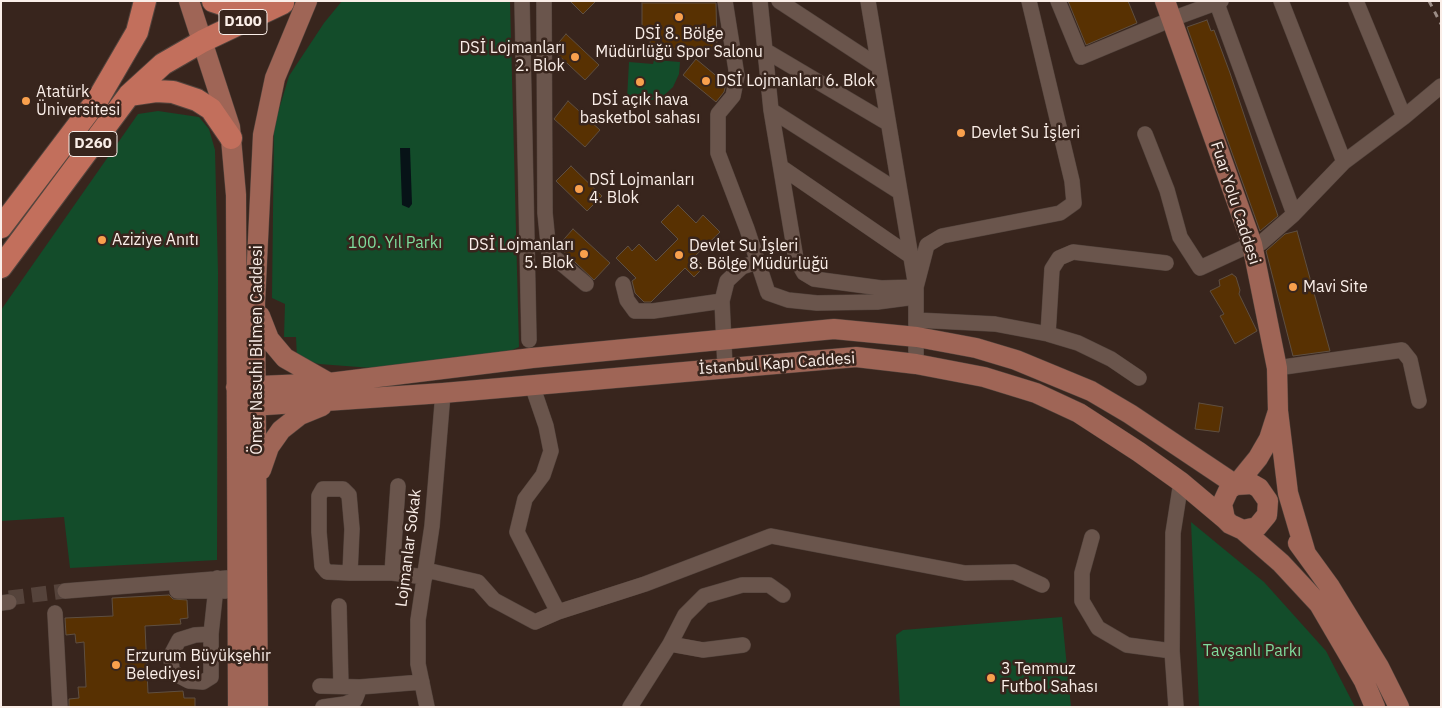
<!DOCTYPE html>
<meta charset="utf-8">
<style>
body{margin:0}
#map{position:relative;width:1442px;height:708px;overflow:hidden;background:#38251d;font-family:"IBM Plex Sans",sans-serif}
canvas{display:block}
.frame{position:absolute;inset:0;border:2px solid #faeee8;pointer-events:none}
</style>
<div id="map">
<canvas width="1442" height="708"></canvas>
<div class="frame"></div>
</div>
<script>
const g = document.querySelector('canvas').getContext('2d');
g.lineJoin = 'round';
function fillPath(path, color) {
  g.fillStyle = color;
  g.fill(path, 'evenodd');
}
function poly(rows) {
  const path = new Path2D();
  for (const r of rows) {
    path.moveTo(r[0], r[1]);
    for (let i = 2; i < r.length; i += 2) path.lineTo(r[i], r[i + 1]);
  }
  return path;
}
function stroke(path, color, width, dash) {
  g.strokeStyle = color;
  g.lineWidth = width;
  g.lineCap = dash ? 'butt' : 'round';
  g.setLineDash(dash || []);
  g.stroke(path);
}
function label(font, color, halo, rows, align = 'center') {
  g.font = font + ' "IBM Plex Sans",sans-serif';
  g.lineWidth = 5;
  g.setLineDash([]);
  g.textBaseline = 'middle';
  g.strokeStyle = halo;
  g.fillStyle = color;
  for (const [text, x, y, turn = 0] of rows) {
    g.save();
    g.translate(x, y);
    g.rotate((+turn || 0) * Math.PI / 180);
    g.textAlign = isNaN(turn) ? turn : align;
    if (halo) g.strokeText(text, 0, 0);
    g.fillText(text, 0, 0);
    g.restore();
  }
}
fillPath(poly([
 [342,1,510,1,519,347,505,353,372,368,319,364,297,358,296,337,284,337,285,304,272,298,274,126,289,76,324,23],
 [654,60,680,62,679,74,673,87,659,100,627,99,629,62,653,64],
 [158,111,199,117,209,129,215,150,218,273,217,560,70,568,64,517,1,521,1,310,138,114],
 [1191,522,1264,582,1326,651,1355,707,1199,707],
 [1062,617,1071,707,900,707,896,635,903,630]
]), '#134c2a');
fillPath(poly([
 [400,148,410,148,412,204,409,208,402,205]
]), '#071317');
const building = poly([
 [570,1,596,1,583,14,570,1],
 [1068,1,1128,1,1137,23,1086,45,1068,1],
 [642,3,716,3,717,49,663,49,663,46,650,46,650,32,642,32,642,3],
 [1207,20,1211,31,1214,30,1230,73,1278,216,1260,231,1187,27,1207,20],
 [566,34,599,65,585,80,554,51,554,48,566,34],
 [696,59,726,84,724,92,716,102,683,75,696,59],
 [568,101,600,130,585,147,554,119,568,101],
 [571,166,602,196,587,211,556,181,571,166],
 [678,205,696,223,703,215,720,232,694,257,704,267,694,277,685,268,651,302,644,302,635,293,632,281,636,278,616,258,628,246,632,251,639,244,656,261,678,239,661,222,678,205],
 [573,229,610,263,594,280,558,246,573,229],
 [1297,231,1330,351,1293,356,1266,251,1285,234,1297,231],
 [1232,274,1236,277,1240,290,1239,294,1257,331,1235,344,1220,316,1224,314,1210,291,1220,286,1219,280,1232,274],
 [1199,403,1223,407,1219,432,1195,429,1199,403],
 [169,595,173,599,187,600,188,618,180,619,181,624,145,626,148,693,183,691,184,698,195,698,195,707,69,707,69,699,79,698,78,687,86,687,84,642,76,643,75,634,66,635,65,618,113,616,112,598,169,595]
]);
fillPath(building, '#583102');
stroke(building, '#5f4f41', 1);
stroke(poly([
 [9,598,65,591]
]), '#55433b', 15, [15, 8]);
const minor = poly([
 [522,1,529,340],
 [544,1,545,213,549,253,586,284],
 [725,1,737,76,733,96,718,114,718,153,747,229,768,293,788,300,817,303,877,302,915,297],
 [760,1,771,110,796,259,804,273,814,279,881,288,916,287,868,1],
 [779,1,878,66],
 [1058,1,1081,57,1172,19,1221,1],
 [1216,1,1294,214],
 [1281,1,1344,162],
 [1356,1,1404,117],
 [766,51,886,122],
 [771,110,898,191],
 [1145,134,1167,190,1180,237,1200,268,1252,244,1261,243,1293,215,1344,162,1404,117,1441,86],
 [781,167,909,255],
 [623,284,627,300,635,311,653,311,722,301],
 [916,320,995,324,1048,334,1078,343,1111,359,1139,378],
 [1048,334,1052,269,1059,258,1073,252,1166,263],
 [916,364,916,287,927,245,942,236,1060,213,1074,203,1072,181,1029,1],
 [725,367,722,301,727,281,742,267,757,262],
 [1277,368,1402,350,1410,360,1419,401],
 [532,385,546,426,551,451,543,475,525,499,517,532,558,612,645,584,771,536,965,573,1014,572,1042,585],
 [1092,537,1082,573,1082,601,1098,628,1127,645,1172,651],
 [426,570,478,582,494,600,535,622,558,612],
 [350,573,352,529,349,495,343,489,323,489,319,496,319,532,322,566,327,572,350,573,392,573,425,577],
 [392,573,398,486],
 [65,591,227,578],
 [177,591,226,591],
 [1,603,9,602],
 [339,606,341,686],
 [55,613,60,707],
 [211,634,195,635,179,640,171,655,172,672,189,681,203,682,211,677,211,634,217,578],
 [670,644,703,650,743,645],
 [320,686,360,687,422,682],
 [323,707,345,704,355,700,360,687],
 [427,707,418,664,418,620,432,526,443,393],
 [630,707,670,644,685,615,704,596,742,585,769,585,783,595],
 [1176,707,1172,651,1173,533,1181,482]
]);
const major = poly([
 [189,1,230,127,236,195,238,707],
 [1165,1,1252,244,1277,368,1278,411,1288,493,1306,554],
 [260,316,269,339,285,358,329,383],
 [236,387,329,383,532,358,834,329,917,337,976,348,1016,360,1091,391,1130,414,1236,485,1252,484,1259,488,1268,501,1267,515,1257,527,1243,530,1230,524,1225,519,1222,504,1229,489,1236,485,1258,458,1269,439,1278,411],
 [237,407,443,393,856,357,916,364,984,377,1036,393,1079,413,1139,452,1181,482,1225,519],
 [261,470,269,447,281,430,300,415,322,406],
 [1243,530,1281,563,1319,604,1364,681,1375,707],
 [1298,543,1330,587,1379,667,1399,707],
 [258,707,255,303,263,135,275,78,307,1]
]);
const highway = poly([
 [213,1,231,7,257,9,266,7],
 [129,95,156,91,173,92,197,100,211,109,231,138],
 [1,227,98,99,137,32,145,1],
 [1,267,129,95,163,64,203,41,283,3]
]);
stroke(minor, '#53443d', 16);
stroke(major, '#53443d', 21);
stroke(highway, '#53443d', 24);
stroke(minor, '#6a554c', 15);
stroke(major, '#9f6556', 20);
stroke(highway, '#c26f5c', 22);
stroke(poly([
 [1429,1,1441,24]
]), '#9c8d86', 3, [6, 6]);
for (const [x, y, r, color] of [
 [679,17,5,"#f9a04d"],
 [575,57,5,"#f9a04d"],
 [706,81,5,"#f9a04d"],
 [640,82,5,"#f9a04d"],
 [26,101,5,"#f9a04d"],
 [961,133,5,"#f9a04d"],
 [579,189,5,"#f9a04d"],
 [102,240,5,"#f9a04d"],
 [584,254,5,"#f9a04d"],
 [679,255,5,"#f9a04d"],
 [1293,287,5,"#f9a04d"],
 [116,665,5,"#f9a04d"],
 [991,678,5,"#f9a04d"]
]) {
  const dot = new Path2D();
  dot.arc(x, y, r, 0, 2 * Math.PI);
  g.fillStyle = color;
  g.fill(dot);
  stroke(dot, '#38251d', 2);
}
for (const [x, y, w] of [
 [243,22,48],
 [93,144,48]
]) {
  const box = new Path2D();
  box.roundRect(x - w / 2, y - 12.5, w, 25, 4);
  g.fillStyle = '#38251d';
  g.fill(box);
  stroke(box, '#faeee8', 1);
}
label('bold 15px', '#faeee8', null, [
 ["D100",243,22],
 ["D260",93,144]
]);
label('16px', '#faeee8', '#38251d', [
 ["DSİ 8. Bölge",679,34,"center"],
 ["Müdürlüğü Spor Salonu",679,52,"center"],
 ["DSİ Lojmanları",565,48,"right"],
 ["2. Blok",565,66,"right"],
 ["DSİ Lojmanları 6. Blok",716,81],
 ["Atatürk",36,92],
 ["Üniversitesi",36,110],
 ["DSİ açık hava",640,100,"center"],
 ["basketbol sahası",640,118,"center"],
 ["Devlet Su İşleri",971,133],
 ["DSİ Lojmanları",589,180],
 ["4. Blok",589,198],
 ["Aziziye Anıtı",112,240],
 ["DSİ Lojmanları",574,245,"right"],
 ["5. Blok",574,263,"right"],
 ["Devlet Su İşleri",689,246],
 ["8. Bölge Müdürlüğü",689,264],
 ["Mavi Site",1303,287],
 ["Erzurum Büyükşehir",126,656],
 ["Belediyesi",126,674],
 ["3 Temmuz",1001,669],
 ["Futbol Sahası",1001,687]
], 'left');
label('16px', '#faeee8', '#38251d', [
 ["Fuar Yolu Caddesi",1235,203,72],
 ["Ömer Nasuhi Bilmen Caddesi",257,350,-90],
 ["İstanbul Kapı Caddesi",777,364,-4],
 ["Lojmanlar Sokak",409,548,-83]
]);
label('16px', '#7edc9c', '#38251d', [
 ["100. Yıl Parkı",395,243],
 ["Tavşanlı Parkı",1252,651]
]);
</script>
